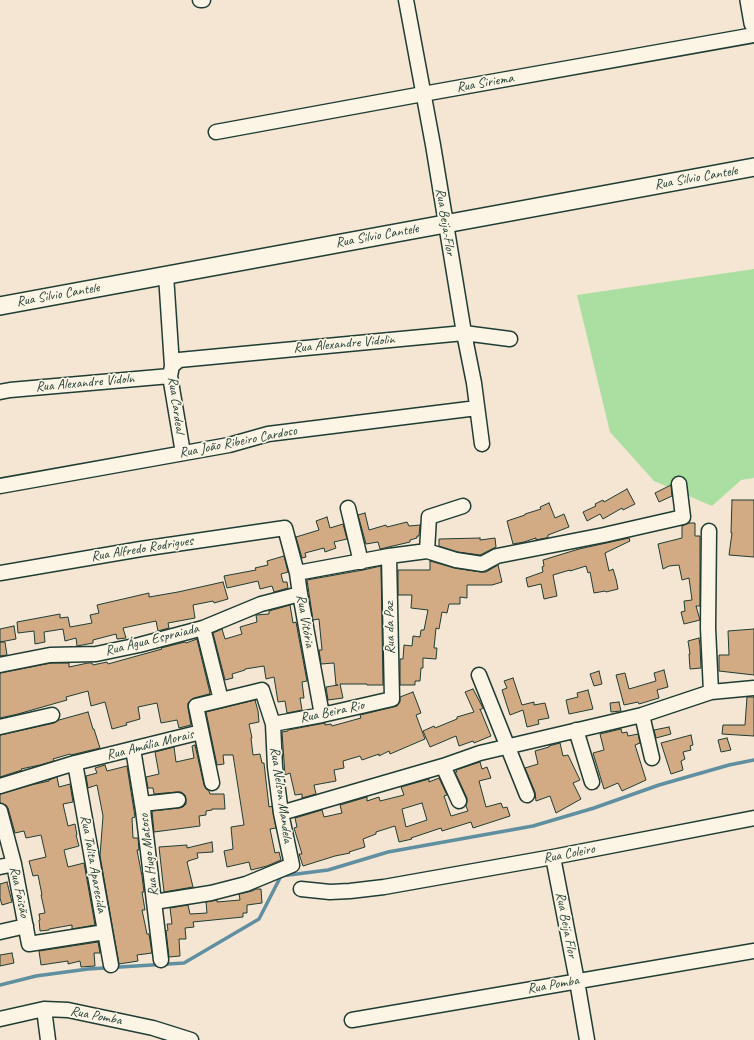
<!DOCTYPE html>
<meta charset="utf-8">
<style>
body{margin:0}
canvas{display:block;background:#f4e6d2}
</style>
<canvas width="754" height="1040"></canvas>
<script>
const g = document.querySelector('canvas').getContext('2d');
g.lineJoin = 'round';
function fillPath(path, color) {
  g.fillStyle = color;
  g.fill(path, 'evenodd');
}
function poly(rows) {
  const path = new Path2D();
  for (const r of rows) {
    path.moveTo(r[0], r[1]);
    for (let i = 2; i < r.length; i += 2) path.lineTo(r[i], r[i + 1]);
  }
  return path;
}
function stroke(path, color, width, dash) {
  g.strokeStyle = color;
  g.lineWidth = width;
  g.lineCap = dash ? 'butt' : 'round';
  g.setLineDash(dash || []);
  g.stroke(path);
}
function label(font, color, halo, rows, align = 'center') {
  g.font = font + ' Caveat,sans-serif';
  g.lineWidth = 3.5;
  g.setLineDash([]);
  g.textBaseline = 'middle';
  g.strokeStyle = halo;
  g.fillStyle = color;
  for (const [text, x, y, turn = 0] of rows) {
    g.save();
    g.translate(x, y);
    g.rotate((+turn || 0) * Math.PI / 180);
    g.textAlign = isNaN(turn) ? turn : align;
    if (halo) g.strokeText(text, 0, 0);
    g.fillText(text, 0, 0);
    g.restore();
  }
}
fillPath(poly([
 [754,269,754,478,741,480,712,506,654,481,610,432,577,295]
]), '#aadfa1');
stroke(poly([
 [0,985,36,976,88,969,184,963,259,919,281,876,328,870,388,852,533,826,594,808,659,785,729,765,754,760]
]), '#5f8fa1', 3.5);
const building = poly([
 [671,485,672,496,659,502,655,493,671,485],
 [627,489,635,504,623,510,622,508,603,519,600,514,587,521,583,512,596,506,595,504,603,500,604,502,627,489],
 [732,500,754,500,754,557,729,555,732,533,731,533,732,500],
 [549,503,555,518,564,514,569,527,548,535,548,537,546,538,536,540,536,538,524,542,513,544,507,521,525,515,525,514,541,509,540,507,549,503],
 [365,513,369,530,386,525,387,527,407,522,409,526,420,525,419,536,417,536,417,538,410,540,410,542,380,549,378,542,366,544,358,515,365,513],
 [327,517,330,528,343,524,347,539,334,542,336,548,325,552,324,548,305,553,306,557,302,558,296,537,319,530,316,521,327,517],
 [689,523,695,523,695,536,700,536,700,606,696,606,700,620,684,624,681,612,685,611,684,601,692,600,689,578,682,580,679,565,669,566,663,569,658,544,682,538,682,526,689,523],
 [480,538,480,540,495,538,496,547,480,555,458,552,439,546,439,539,480,538],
 [629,538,630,541,605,553,609,571,613,569,616,579,618,589,606,592,605,591,594,593,590,572,588,573,586,566,570,571,570,570,553,575,557,596,544,599,541,584,528,587,526,578,543,572,542,567,544,566,543,560,579,549,629,538],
 [284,556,288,572,281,574,283,582,287,582,288,588,274,592,272,586,260,589,258,581,227,588,224,576,256,570,255,568,268,565,267,561,284,556],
 [430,561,454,568,481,572,486,572,498,565,502,582,492,585,467,585,467,598,460,597,460,604,449,604,447,613,442,612,439,629,436,628,434,648,437,648,436,659,423,658,423,668,421,668,420,681,415,681,415,685,400,685,400,659,403,659,404,645,412,646,413,636,420,637,421,630,424,630,428,610,411,608,412,595,398,595,398,570,430,570,430,561],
 [381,566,383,685,367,685,367,684,340,684,343,698,328,700,326,687,338,685,336,685,334,663,321,664,319,650,322,650,319,619,313,620,307,580,363,570,381,566],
 [223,582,228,599,214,603,213,601,193,605,195,618,168,623,169,628,158,631,156,621,123,628,126,638,117,639,116,634,93,640,93,643,77,646,76,638,65,641,63,629,44,632,45,642,35,644,34,631,18,633,17,622,60,614,60,618,68,617,70,627,92,623,90,615,99,613,97,605,149,593,149,597,178,592,223,582],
 [290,605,293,623,296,622,307,681,302,682,304,698,300,698,302,710,287,713,285,701,278,702,274,677,266,679,264,666,245,669,245,670,232,674,233,678,225,680,213,633,222,629,225,639,242,634,240,627,257,622,256,615,269,614,269,611,290,605],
 [14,626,16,639,0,642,0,629,14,626],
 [754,629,754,675,719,671,719,655,729,655,728,631,754,629],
 [699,638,700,646,701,668,690,669,689,654,690,654,688,641,699,638],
 [197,639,210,693,209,694,194,698,191,700,188,703,188,708,191,725,179,728,177,720,161,723,157,703,138,707,140,719,126,723,127,725,112,729,105,702,91,706,88,691,66,697,67,700,18,714,0,718,0,673,51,663,69,663,69,667,88,663,92,663,93,665,107,662,108,664,162,649,161,648,185,642,186,643,197,639],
 [0,642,5,642,7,655,0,656,0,642],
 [664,670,668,687,657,690,659,698,639,704,638,702,624,705,616,675,625,673,629,689,656,681,654,673,664,670],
 [599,671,602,684,594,686,590,674,599,671],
 [513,678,522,705,534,702,534,705,545,703,549,718,538,720,539,724,527,727,523,710,510,715,502,690,507,688,504,681,513,678],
 [473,689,483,708,480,710,480,709,491,736,474,743,473,741,459,746,456,736,430,747,423,731,434,726,435,728,457,719,457,717,474,712,465,692,473,689],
 [588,690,593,709,569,714,566,700,578,697,577,693,588,690],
 [413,692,421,713,416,715,425,739,390,754,389,751,379,756,379,754,362,760,360,756,343,761,344,768,334,770,336,781,314,785,316,794,302,798,302,794,295,795,290,773,285,775,282,732,288,731,288,730,325,723,325,725,331,724,332,726,361,718,360,715,397,706,400,702,400,697,413,692],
 [747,697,754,697,754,736,722,734,723,725,745,725,747,697],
 [255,700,258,711,259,722,249,724,252,738,251,738,253,755,260,754,262,763,264,763,269,807,272,806,276,828,270,829,275,853,279,852,281,860,267,866,251,870,249,862,227,867,224,851,233,849,231,827,244,825,233,755,223,755,224,764,217,765,206,712,255,700],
 [619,702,621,711,611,712,610,703,619,702],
 [88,712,93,729,94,729,100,748,71,755,70,754,53,759,54,761,40,765,21,769,22,770,0,777,0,735,54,723,59,720,88,712],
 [669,727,671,734,656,738,654,730,669,727],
 [621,729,622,733,627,732,628,736,638,734,640,743,635,745,646,780,622,791,618,783,604,789,593,753,604,750,600,734,621,729],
 [691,735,693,745,690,746,691,750,683,752,685,759,681,761,683,770,671,774,661,743,691,735],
 [727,738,731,750,721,752,718,740,727,738],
 [560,743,563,756,568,755,580,780,573,783,581,799,556,813,550,796,536,801,535,792,525,768,538,764,535,751,549,747,549,746,560,743],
 [195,745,204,785,206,789,209,791,210,794,224,794,225,809,212,809,212,810,206,811,206,815,199,816,200,826,154,832,152,811,179,808,183,807,186,804,186,799,185,795,181,792,177,792,154,794,153,788,148,788,146,777,159,774,155,752,174,747,176,762,194,758,192,746,195,745],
 [480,762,482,769,487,767,491,778,479,781,486,807,501,803,503,808,507,807,510,816,473,828,471,822,442,831,441,828,411,838,412,839,399,842,395,826,376,832,376,834,363,839,365,847,349,852,350,853,335,856,303,866,299,854,302,854,294,828,297,827,295,818,322,810,324,817,342,813,340,805,367,797,367,801,379,797,380,801,404,795,401,787,429,779,429,782,439,778,447,795,444,796,451,816,468,811,466,806,467,801,467,798,455,772,457,772,456,770,480,762],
 [422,803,427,820,406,827,402,809,422,803],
 [105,765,107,771,127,766,135,817,132,818,133,838,138,838,139,850,137,850,142,876,144,892,142,892,145,910,142,910,147,934,149,934,152,953,137,955,138,961,119,964,100,856,103,816,97,785,88,788,86,776,97,773,95,768,105,765],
 [57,777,59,787,70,784,73,802,63,804,68,826,75,824,77,835,76,835,79,846,64,850,68,867,84,863,95,925,72,929,72,925,49,929,49,930,40,931,39,920,40,920,39,914,45,913,41,895,42,895,38,875,33,876,29,861,46,857,41,835,26,838,24,831,15,833,8,808,6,805,0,803,0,794,31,785,49,781,49,780,57,777],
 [212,842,213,852,197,853,198,858,188,861,188,862,187,862,193,887,164,892,159,847,187,845,187,848,212,842],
 [7,882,12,902,2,905,0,898,0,884,7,882],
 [256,889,261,889,262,903,247,905,247,913,243,913,243,917,193,922,194,927,185,928,186,939,179,939,180,956,169,957,166,931,168,930,167,924,172,924,170,908,188,905,190,914,207,913,206,902,217,900,217,902,240,900,239,894,252,891,256,889],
 [98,942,100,953,94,953,95,966,81,967,80,961,68,964,68,961,41,965,39,951,98,942],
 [12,953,14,963,0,966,0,955,12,953]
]);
fillPath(building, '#d2aa84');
stroke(building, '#1f3d34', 1);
const minor = poly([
 [200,0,203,0],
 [406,0,433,145,464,333,474,383,482,444],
 [216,132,423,94,754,35],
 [166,275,172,366],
 [0,392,10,390,170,376],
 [183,453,170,376,172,366,179,360,464,333,510,339],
 [0,486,229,445,268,434,477,408],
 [348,508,361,562],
 [709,531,708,628,711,692],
 [427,551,429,517,463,506],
 [0,573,141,549,285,528,297,573,300,594,322,715],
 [297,573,389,556,427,551,456,560,482,564,497,556,604,535,683,517,679,484],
 [203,628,221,700,196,706,212,783],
 [0,665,50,655,96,654,139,645,203,628,261,604,300,594],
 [479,675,527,795],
 [642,715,652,758],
 [273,724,322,715,392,699,389,556],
 [0,727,52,715],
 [576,730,592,782],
 [133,749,143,810,161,960],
 [75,763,111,965],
 [443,766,459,801],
 [0,786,75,763,201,732],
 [142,804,178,800],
 [0,811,14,864,29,944,105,932],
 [281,813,443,766,480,753,642,715,711,692,754,688],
 [553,857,577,981,587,1040],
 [0,867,14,864],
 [301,889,330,892,350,891,384,887,553,857,754,818],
 [154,902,211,893,246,884,292,865,281,813,275,767,273,724,262,690,221,700],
 [0,932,26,926],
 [44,1009,48,1040],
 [0,1019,44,1009,68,1010,153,1028,191,1040],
 [352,1020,754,951]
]);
const tertiary = poly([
 [0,306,754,167]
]);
const secondary = poly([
 [750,0,754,23]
]);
stroke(minor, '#1f3d34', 17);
stroke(tertiary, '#1f3d34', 20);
stroke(secondary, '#1f3d34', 22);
stroke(minor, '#fcf5e5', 14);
stroke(tertiary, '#fcf5e5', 17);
stroke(secondary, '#fcf5e5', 19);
label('14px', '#1f3d34', '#fcf5e5', [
 ["Rua Siriema",485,83,-10],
 ["Rua Silvio Cantele",696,178,-10],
 ["Rua Beija-Flor",445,222,81],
 ["Rua Silvio Cantele",377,236,-10],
 ["Rua Silvio Cantele",58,295,-10],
 ["Rua Alexandre Vidolin",344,344,-5],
 ["Rua Alexandre Vidoln",85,383,-5],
 ["Rua Cardeal",176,405,82],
 ["Rua João Ribeiro Cardoso",238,442,-11],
 ["Rua Alfredo Rodrigues",142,549,-9],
 ["Rua Vitória",305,621,80],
 ["Rua da Paz",390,628,-91],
 ["Rua Água Espraiada",152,640,-14],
 ["Rua Beira Rio",332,712,-12],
 ["Rua Amália Morais",150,745,-14],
 ["Rua Nelson Mandela",281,795,82],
 ["Rua Coleiro",569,854,-11],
 ["Rua Hugo Matoso",149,855,-97],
 ["Rua Talita Aparecida",93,864,80],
 ["Rua Faisão",19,892,78],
 ["Rua Beija Flor",566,925,79],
 ["Rua Pomba",553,985,-10],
 ["Rua Pomba",96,1016,11]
]);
</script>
